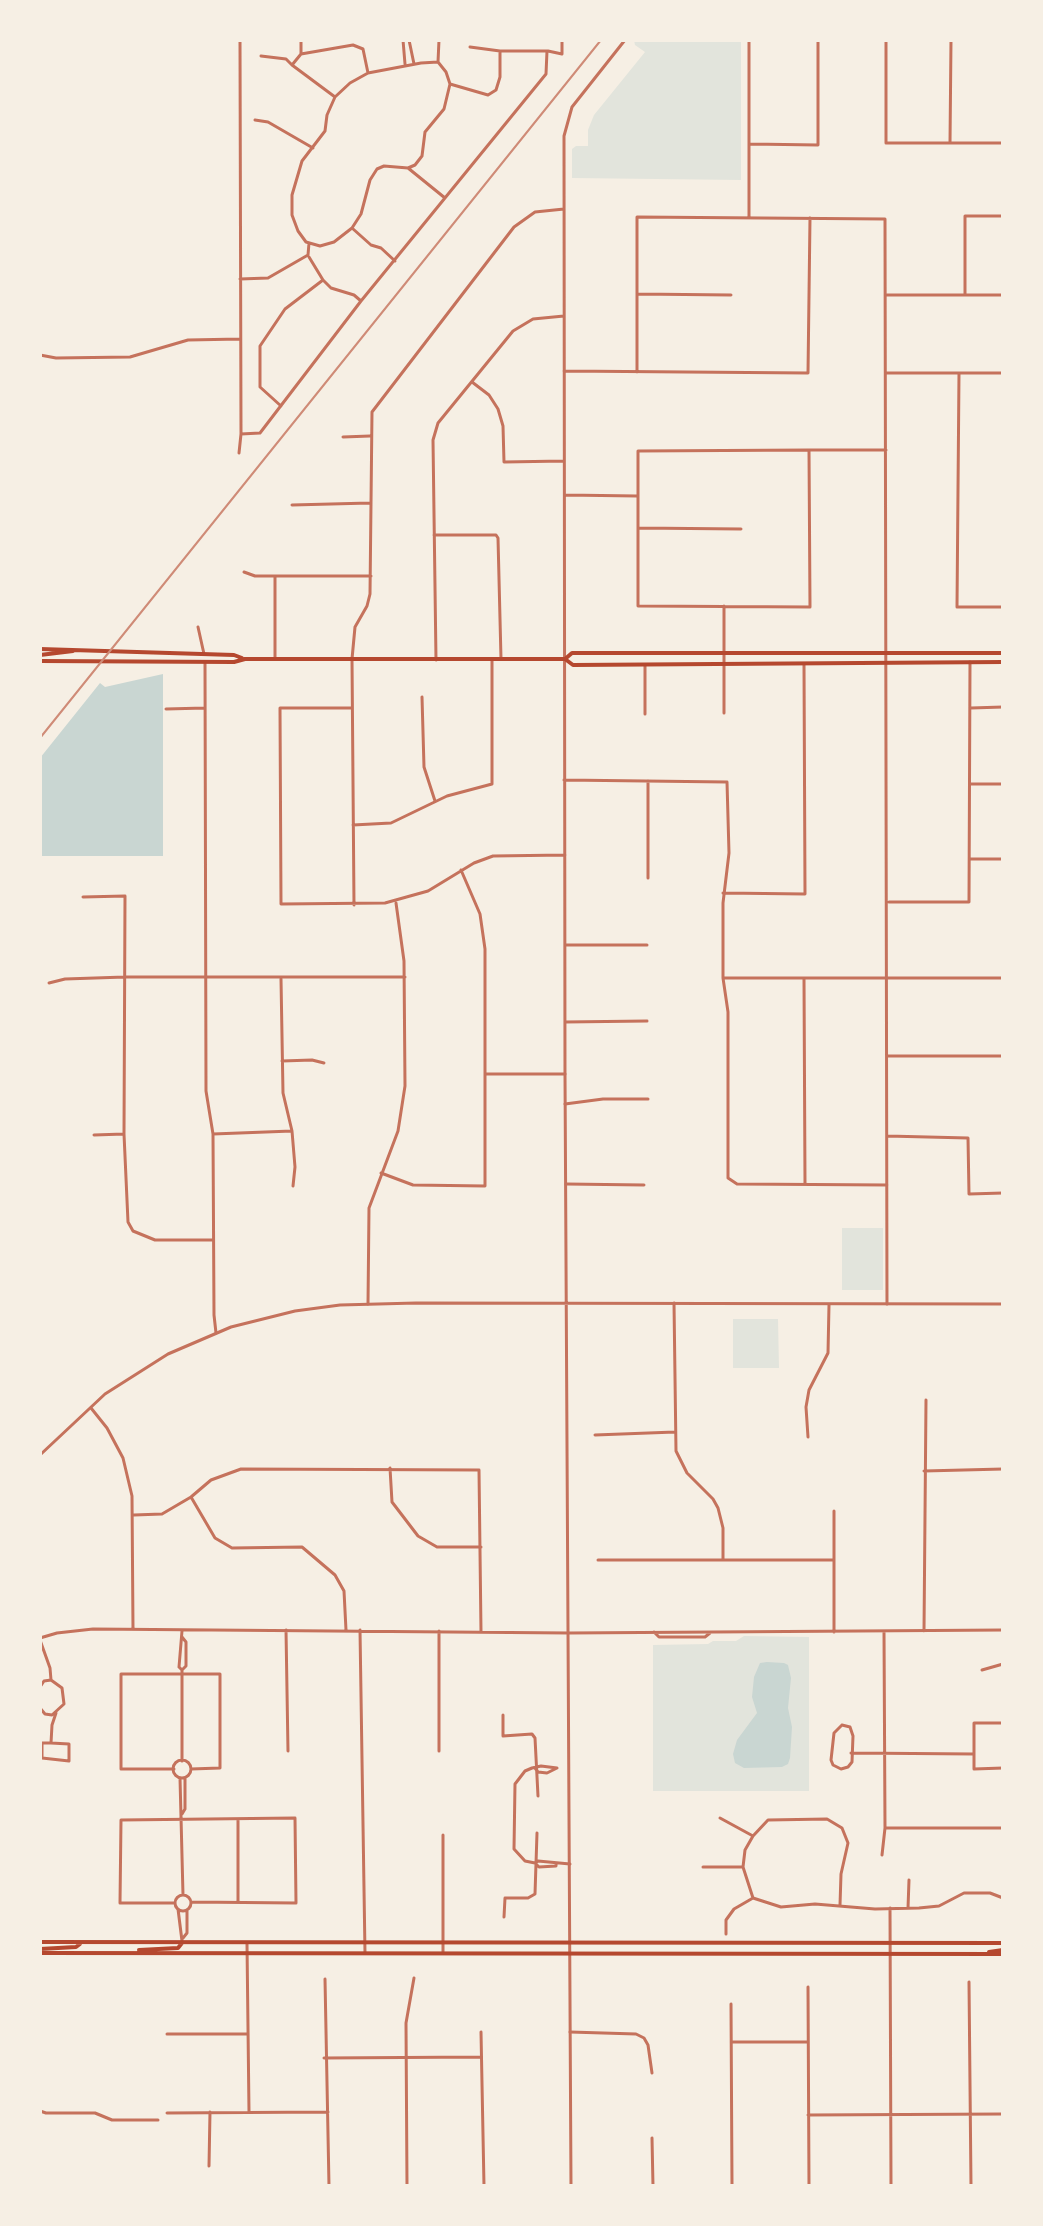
<!DOCTYPE html>
<style>
body{margin:0}
#map{position:relative;width:1043px;height:2226px;overflow:hidden;background:#f6efe4;font-family:"Sofia Sans Condensed",sans-serif}
canvas{display:block}
.frame{position:absolute;inset:0;border:42px solid #f6efe4;pointer-events:none}
</style>
<div id="map">
<canvas width="1043" height="2226"></canvas>
<div class="frame"></div>
</div>
<script>
const g = document.querySelector('canvas').getContext('2d');
g.lineJoin = 'round';
function fillPath(path, color) {
  g.fillStyle = color;
  g.fill(path, 'evenodd');
}
function poly(rows) {
  const path = new Path2D();
  for (const r of rows) {
    if (r.length === 3) {
      path.moveTo(r[0] + r[2], r[1]);
      path.arc(r[0], r[1], r[2], 0, 2 * Math.PI);
      continue;
    }
    path.moveTo(r[0], r[1]);
    for (let i = 2; i < r.length; i += 2) path.lineTo(r[i], r[i + 1]);
  }
  return path;
}
function stroke(path, color, width, dash) {
  g.strokeStyle = color;
  g.lineWidth = width;
  g.lineCap = dash ? 'butt' : 'round';
  g.setLineDash(dash || []);
  g.stroke(path);
}
fillPath(poly([
 [634,40,741,40,741,180,572,178,572,149,576,146,588,146,588,130,594,115,645,52,635,45],
 [842,1228,883,1228,883,1290,842,1290],
 [733,1319,778,1319,779,1368,733,1368],
 [744,1636,809,1637,809,1791,653,1791,653,1645,708,1644,713,1641,736,1641]
]), '#e2e4dc');
fillPath(poly([
 [163,674,163,856,40,856,40,758,100,683,105,687],
 [767,1662,784,1663,788,1665,791,1678,788,1708,792,1727,790,1758,788,1764,782,1767,744,1768,735,1763,733,1754,737,1740,757,1713,752,1697,754,1677,760,1663]
]), '#c9d6d2');
stroke(poly([
 [301,40,301,54],
 [403,40,405,64],
 [409,40,414,64],
 [886,40,886,143,1003,143],
 [470,47,500,51],
 [548,51,562,54,562,40],
 [261,56,286,59,292,65],
 [438,62,446,72,450,84,444,109,425,132,422,156,415,165,408,168,384,166,377,169,370,180,361,214,352,228,334,242,320,246,306,242,298,231,292,215,292,195,302,161,325,131,327,115,335,97,350,83,368,73,421,63,438,62],
 [438,62,439,40],
 [335,97,292,65,301,54,353,45,363,49,368,73],
 [255,120,268,122,313,148],
 [950,143,951,40],
 [750,144,818,145,818,40],
 [408,168,445,198],
 [749,218,749,40],
 [352,228,371,245,381,248,395,261],
 [309,257,323,280,331,288,354,295,361,301],
 [240,279,268,278,308,255,309,243],
 [637,294,731,295],
 [887,295,1003,295],
 [965,295,965,216,1003,216],
 [40,355,56,358,130,357,188,340,240,339],
 [564,371,808,373,810,218],
 [637,372,637,217,885,219,887,1304],
 [886,373,1003,373],
 [959,373,957,607,1003,607],
 [472,382,489,395,498,409,503,426,504,462,564,461],
 [281,406,260,387,260,346,285,309,323,280],
 [241,434,260,433,361,301,546,74,547,51,500,51,500,77,496,90,488,95,450,84],
 [343,437,370,436],
 [809,450,810,607,638,606,638,451,809,450,886,450],
 [239,453,241,434,240,40],
 [565,495,637,496],
 [292,505,370,503],
 [638,528,741,529],
 [434,535,496,535,498,538,501,659],
 [244,572,255,576,371,576],
 [275,577,275,659],
 [724,606,724,713],
 [198,627,204,654],
 [436,660,433,440,438,423,513,331,533,319,564,316],
 [205,662,206,1091,213,1134,214,1315,216,1333],
 [645,666,645,714],
 [422,697,424,767,435,801],
 [352,708,280,708,281,904,385,903,428,891,474,863,493,856,565,855],
 [971,708,1003,707],
 [166,709,205,708],
 [564,780,727,782,729,853,723,903,723,978,728,1012,728,1178,737,1184,887,1185],
 [648,781,648,878],
 [970,784,1003,784],
 [353,825,391,823,447,796,492,784,492,659],
 [970,859,1003,859],
 [723,893,805,894,804,664],
 [83,897,125,896,124,1134,128,1222,133,1231,155,1240,213,1240],
 [889,902,969,902,970,662],
 [354,905,352,659,355,627,367,606,370,594,372,412,514,227,535,212,564,209],
 [565,945,647,945],
 [723,978,1003,978],
 [804,978,805,1184],
 [281,979,283,1093,292,1131,295,1167,293,1186],
 [49,983,65,979,125,977,405,977],
 [565,1022,647,1021],
 [887,1056,1003,1056],
 [282,1061,312,1060,324,1063],
 [485,1074,565,1074,564,136,572,107,625,40],
 [565,1104,603,1099,648,1099],
 [213,1134,292,1131],
 [94,1135,124,1134],
 [887,1136,968,1138,969,1194,1003,1193],
 [381,1173,413,1185,485,1186,485,949,480,914,461,870],
 [566,1184,644,1185],
 [674,1303,676,1451,687,1473,713,1499,718,1508,723,1528,723,1560],
 [368,1304,369,1208,398,1131,405,1086,404,961,396,903],
 [91,1408,107,1428,123,1458,132,1496,133,1629],
 [595,1435,675,1432],
 [808,1437,806,1407,809,1390,828,1353,829,1305],
 [390,1468,392,1502,418,1536,437,1547,481,1547],
 [924,1471,1003,1469],
 [191,1497,215,1538,232,1548,302,1547,335,1575,344,1591,346,1630],
 [834,1511,834,1632],
 [134,1515,162,1514,191,1497,211,1480,241,1469,479,1470,481,1632],
 [598,1560,834,1560],
 [286,1630,288,1751],
 [360,1630,365,1953],
 [182,1631,179,1667,182,1670,182,1761],
 [439,1631,439,1751],
 [924,1631,926,1400],
 [654,1632,659,1637,705,1637,710,1633],
 [40,1638,57,1633,93,1629,569,1633,1003,1630],
 [40,1640,50,1668,51,1680],
 [182,1670,186,1666,186,1642,182,1637],
 [982,1670,1003,1664],
 [40,1687,44,1681,51,1680],
 [40,1708,45,1714,52,1715,64,1704,62,1688,51,1680],
 [503,1715,503,1736,532,1734,535,1738,538,1796],
 [1003,1723,974,1723,974,1769,1003,1768],
 [842,1725,850,1727,853,1736,852,1762,848,1767,841,1769,833,1765,831,1760,834,1733,842,1725],
 [51,1743,42,1743,42,1758,69,1761,69,1744,51,1743,52,1725,56,1713],
 [851,1753,974,1754],
 [182,1769,9],
 [174,1769,121,1769,121,1674,220,1674,220,1768,191,1769],
 [180,1778,183,1895],
 [182,1814,185,1809,185,1779],
 [720,1818,753,1836,768,1820,827,1819,842,1828,848,1843,841,1874,840,1905],
 [885,1828,1003,1828],
 [443,1835,443,1953],
 [753,1836,745,1850,743,1867,753,1898,781,1907,815,1904,875,1909,919,1908,939,1906,964,1893,990,1893,1003,1898],
 [882,1855,885,1828,884,1631],
 [535,1863,525,1861,514,1849,515,1784,525,1771,532,1768,541,1766,557,1768,547,1773,538,1772,535,1768],
 [556,1863,556,1866,539,1867,535,1863,538,1861,570,1864],
 [703,1867,743,1867],
 [183,1903,8],
 [238,1902,238,1819],
 [175,1903,120,1903,121,1820,295,1818,296,1903,191,1902],
 [890,1908,891,2186],
 [908,1908,909,1880],
 [178,1909,182,1941],
 [504,1917,505,1898,528,1898,535,1894,537,1833],
 [726,1934,726,1920,734,1909,753,1898],
 [183,1938,187,1933,187,1911],
 [247,1944,249,2112],
 [325,1979,329,2186],
 [969,1982,971,2186],
 [808,1987,809,2186],
 [731,2004,732,2186],
 [481,2032,484,2186],
 [570,2032,636,2034,644,2038,648,2045,652,2073],
 [167,2034,247,2034],
 [732,2042,808,2042],
 [324,2058,481,2057],
 [40,2111,46,2113,95,2113,112,2120,158,2120],
 [167,2113,328,2112],
 [808,2115,1003,2114],
 [652,2138,653,2186],
 [209,2166,210,2112],
 [407,2186,406,2023,414,1978]
]), '#c5725c', 3);
stroke(poly([
 [565,1074,571,2186],
 [40,1455,105,1394,168,1354,231,1327,295,1311,340,1305,416,1303,1003,1304]
]), '#c5725c', 3);
stroke(poly([
 [40,649,234,655,242,658],
 [40,655,73,651],
 [565,659,572,653,1003,653],
 [40,661,234,662,245,659,565,659,573,665,1003,662],
 [40,1942,1003,1943],
 [40,1949,76,1947,80,1944],
 [139,1950,178,1948,182,1943],
 [989,1952,1003,1950],
 [40,1953,1003,1954]
]), '#b5482f', 4);
stroke(poly([
 [40,738,601,40]
]), '#cf8b77', 2);
</script>
